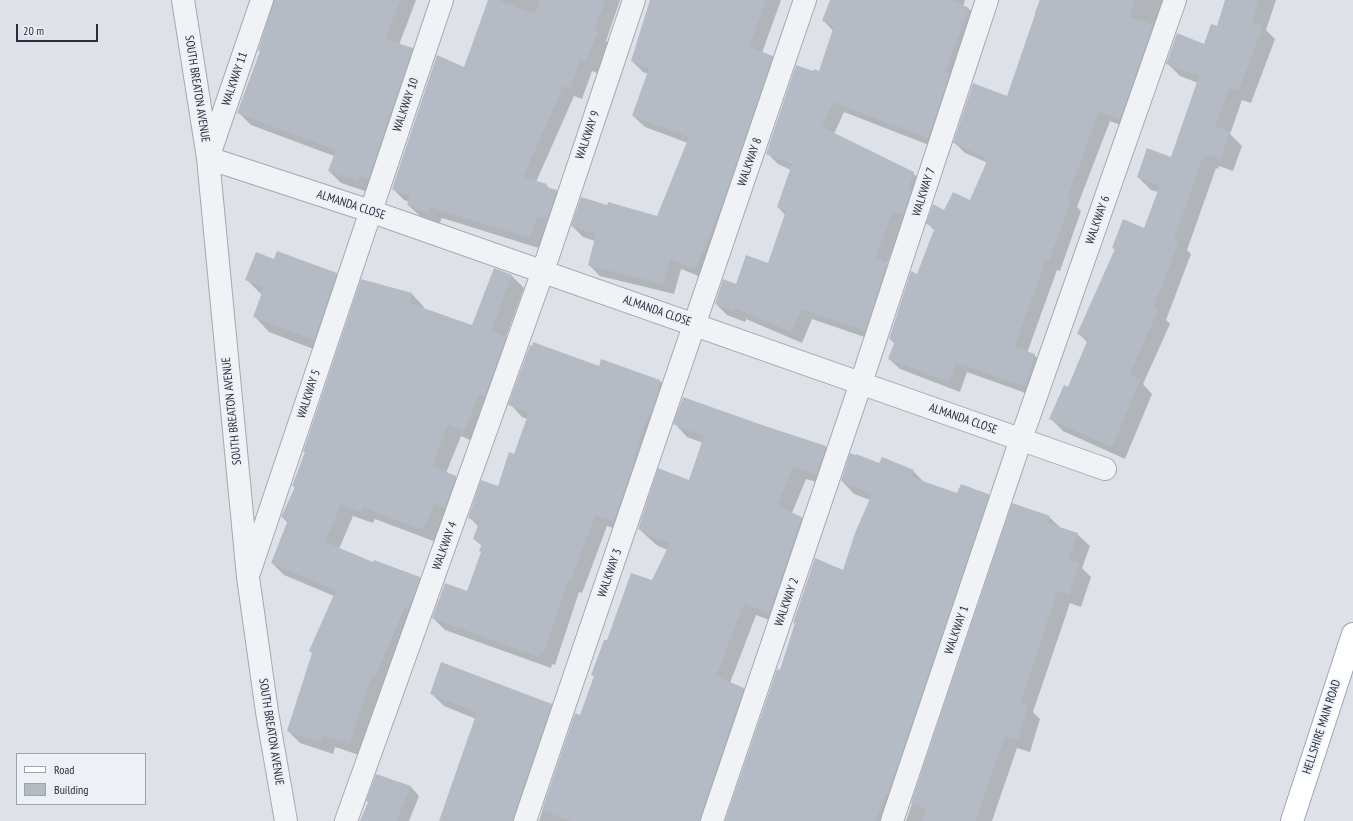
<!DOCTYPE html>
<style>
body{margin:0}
#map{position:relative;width:1353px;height:821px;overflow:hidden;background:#dee2e8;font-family:"PT Sans Narrow",sans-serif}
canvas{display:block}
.legend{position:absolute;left:16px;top:753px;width:130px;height:52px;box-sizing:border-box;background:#edf1f6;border:1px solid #9da3ad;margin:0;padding:5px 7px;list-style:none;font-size:12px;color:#262f3f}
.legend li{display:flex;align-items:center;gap:8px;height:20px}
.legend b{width:20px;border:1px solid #9da3ad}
.scale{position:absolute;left:16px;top:24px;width:82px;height:18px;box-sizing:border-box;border:2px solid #262f3f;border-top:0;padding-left:5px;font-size:12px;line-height:14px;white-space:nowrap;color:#262f3f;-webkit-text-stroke:3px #edf1f6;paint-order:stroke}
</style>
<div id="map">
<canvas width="1353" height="821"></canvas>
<ul class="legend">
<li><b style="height:5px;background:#fff"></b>Road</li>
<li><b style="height:11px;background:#b5bbc5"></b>Building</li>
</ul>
<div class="scale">20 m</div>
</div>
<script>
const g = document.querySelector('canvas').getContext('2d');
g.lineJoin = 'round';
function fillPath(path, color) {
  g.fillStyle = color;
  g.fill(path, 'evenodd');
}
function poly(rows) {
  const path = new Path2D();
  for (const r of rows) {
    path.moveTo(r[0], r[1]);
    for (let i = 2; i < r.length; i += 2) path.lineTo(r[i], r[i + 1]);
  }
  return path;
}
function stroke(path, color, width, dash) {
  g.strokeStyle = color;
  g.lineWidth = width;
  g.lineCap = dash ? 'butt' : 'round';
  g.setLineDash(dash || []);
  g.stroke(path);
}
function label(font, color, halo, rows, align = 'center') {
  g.font = font + ' "PT Sans Narrow",sans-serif';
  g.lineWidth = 3.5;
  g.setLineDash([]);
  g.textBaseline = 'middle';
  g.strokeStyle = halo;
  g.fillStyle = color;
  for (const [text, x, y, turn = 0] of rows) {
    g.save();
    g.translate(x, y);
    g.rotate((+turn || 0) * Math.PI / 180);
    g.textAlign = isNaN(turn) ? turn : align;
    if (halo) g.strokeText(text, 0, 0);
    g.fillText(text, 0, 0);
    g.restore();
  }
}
fillPath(poly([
 [299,0,416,0,399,45,412,49,424,61,371,193,341,183,329,171,334,156,251,125,239,113,261,52],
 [489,0,620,0,606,41,609,44,597,73,592,71,582,99,574,96,536,182,546,185,550,189,556,191,568,203,542,249,442,218,439,224,420,216,408,205,409,202,404,200,393,189,464,69],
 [651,0,781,0,762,53,772,57,783,68,706,279,681,269,674,294,600,276,589,265,595,241,583,237,572,226,608,206,658,217,688,143,645,127,633,116,648,74,643,72,632,61],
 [831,0,965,0,963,7,969,9,980,20,939,149,844,112,834,134,913,173,924,184,904,221,887,264,898,275,876,341,812,319,802,343,746,319,745,322,727,315,716,304,736,285,768,264,785,215,778,207,791,170,778,164,767,153,813,72,820,72,833,31,824,21],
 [1040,0,1174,0,1131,129,1110,121,1077,207,1081,211,1060,271,1057,270,1027,353,1034,355,1045,366,1034,396,967,372,960,392,900,369,889,359,895,344,890,339,918,275,935,231,928,224,944,212,970,201,988,163,965,153,954,142,1007,98,1036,14,1035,13],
 [1226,0,1276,0,1266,30,1275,39,1251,103,1242,100,1230,134,1242,146,1233,171,1219,166,1218,169,1216,168,1187,250,1191,254,1166,320,1170,324,1143,384,1152,394,1125,459,1063,431,1050,418,1068,388,1088,343,1078,333,1115,250,1113,248,1145,229,1158,192,1151,190,1138,177,1172,158,1198,83,1180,76,1167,63,1204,45,1217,27],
 [275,260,336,274,351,290,329,355,269,332,254,316,262,295,247,280],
 [512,276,524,288,506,337,518,350,477,443,461,436,446,473,456,477,468,489,436,542,375,519,373,523,353,516,339,549,374,564,420,578,432,590,362,756,335,747,333,754,300,743,288,731,334,596,284,575,272,563,288,523,282,517,295,488,293,486,306,453,304,451,362,280,412,294,424,307,423,309,472,326],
 [602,360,660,381,672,393,626,532,607,526,582,593,579,592,555,665,552,664,551,668,445,630,433,618,467,592,482,552,482,546,474,539,479,527,469,517,499,488,515,455,527,419,522,417,510,404,599,368],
 [675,424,764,427,826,447,838,459,829,486,806,479,792,513,802,518,814,530,782,625,756,615,730,683,744,689,756,701,715,821,539,821,576,714,580,716,595,677,593,675,607,642,653,582,668,550,658,546,652,541,639,529,689,481,703,443,687,437],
 [880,465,913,471,924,482,958,494,988,494,1001,507,895,821,726,821,781,671,795,624,794,622,844,571,870,500,854,494,842,481],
 [1013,505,1049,517,1061,528,1077,534,1090,546,1082,568,1091,577,1081,607,1070,603,1033,712,1040,719,1030,752,1017,748,992,821,906,821],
 [432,694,551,705,564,718,528,821,440,821,476,719,444,706],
 [377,775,411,787,419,796,409,821,361,821,369,802]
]), '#0003');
fillPath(poly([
 [274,0,400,0,385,39,413,48,368,179,360,176,358,181,328,171,336,150,237,113,260,51,258,51],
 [488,0,497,0,535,14,540,0,605,0,594,30,598,32,585,63,580,60,570,88,563,86,523,177,547,184,546,187,557,190,547,219,537,216,530,238,430,207,428,213,407,205,410,196,392,189,437,55,464,67],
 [650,0,766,0,749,47,773,56,725,197,695,269,670,259,663,284,588,265,596,234,571,226,581,197,607,205,608,202,657,216,689,137,632,116,649,68,631,61],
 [830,0,950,0,969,8,944,72,950,74,928,138,833,102,822,127,914,172,907,190,911,191,903,215,893,211,875,258,887,263,865,331,801,309,791,332,735,308,733,311,715,304,723,279,736,284,746,255,768,263,786,211,777,207,792,164,766,154,796,65,813,71,814,69,819,71,834,26,822,21],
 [1040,0,1135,0,1129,17,1153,25,1120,119,1099,111,1067,198,1071,199,1049,261,1046,260,1014,347,1035,354,1024,386,956,362,949,382,888,359,895,341,889,339,911,271,917,274,935,227,926,224,933,204,944,210,953,192,970,200,987,161,984,160,986,157,953,143,973,83,1007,96],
 [1225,0,1259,0,1252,21,1263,26,1238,91,1229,88,1215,127,1230,132,1220,159,1206,154,1205,157,1203,156,1174,239,1179,241,1153,308,1158,310,1129,375,1140,380,1112,447,1049,419,1064,385,1068,387,1088,339,1077,334,1115,249,1112,248,1123,219,1144,228,1160,185,1137,177,1147,148,1171,157,1199,76,1166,64,1177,33,1204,44,1211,24,1217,26],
 [277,251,337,273,314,340,253,317,264,287,245,280,256,252,274,259],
 [494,268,512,275,491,331,506,337,485,396,479,394,464,431,448,424,432,466,456,476,445,508,434,503,423,530,363,507,361,512,341,504,325,542,373,562,374,560,420,577,408,610,404,608,374,679,371,677,350,744,323,735,320,742,287,731,312,653,309,651,336,590,271,563,288,520,281,517,295,487,292,486,305,452,303,452,361,279,412,293,409,303,472,325],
 [533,342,599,366,601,359,660,380,658,388,659,388,650,416,648,415,633,459,635,459,614,521,595,515,570,582,567,581,543,654,540,653,539,657,432,618,445,583,467,591,481,552,479,551,482,543,473,539,479,522,468,518,481,480,498,486,509,452,514,454,529,412,508,405,530,345,532,346],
 [683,397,765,426,826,446,816,474,793,467,777,506,802,517,769,613,744,603,716,676,744,688,700,817,700,821,571,821,542,810,575,713,580,715,594,676,591,675,604,640,607,640,631,573,652,580,670,543,645,534,646,531,638,529,658,468,689,480,704,436,673,424],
 [850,453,856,455,856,454,879,463,882,457,914,470,911,477,957,493,961,484,988,494,989,496,888,794,886,794,875,821,725,821,777,669,780,670,795,623,793,623,815,558,843,570,855,533,872,494,841,481],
 [1012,503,1050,516,1047,523,1078,533,1068,560,1079,564,1069,595,1057,591,1020,703,1028,705,1018,740,1005,736,975,821,922,821,927,809,911,803],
 [441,662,552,704,513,817,513,821,439,821,477,712,430,694],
 [376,774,411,786,396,821,360,821,368,802,366,801]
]), '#b5bbc5');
const minor = poly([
 [183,0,208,158,248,577,267,712,286,821],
 [262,0,208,158,370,211,1105,469],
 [250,570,442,0],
 [346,821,543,271,634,0],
 [525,821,805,0],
 [712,821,861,383,987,0],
 [892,821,1021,439,1175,0]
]);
const major = poly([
 [1292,821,1353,634]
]);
stroke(minor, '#a3a9b2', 24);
stroke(major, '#9da6b4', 24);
stroke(minor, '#f1f2f6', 22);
stroke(major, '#fff', 22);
label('12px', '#262f3f', '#edf1f6', [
 ["WALKWAY 11",235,79,-71],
 ["SOUTH BREATON AVENUE",197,89,81],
 ["WALKWAY 10",406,105,-71],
 ["WALKWAY 9",588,135,-71],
 ["WALKWAY 8",750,162,-71],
 ["WALKWAY 7",924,192,-72],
 ["ALMANDA CLOSE",351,205,18],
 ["WALKWAY 6",1098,220,-71],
 ["ALMANDA CLOSE",657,311,19],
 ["WALKWAY 5",309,394,-72],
 ["SOUTH BREATON AVENUE",232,411,-96],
 ["ALMANDA CLOSE",963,419,19],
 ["WALKWAY 4",445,546,-70],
 ["WALKWAY 3",610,573,-71],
 ["WALKWAY 2",787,602,-71],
 ["WALKWAY 1",957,630,-71],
 ["HELLSHIRE MAIN ROAD",1322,727,-72],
 ["SOUTH BREATON AVENUE",271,732,81]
]);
</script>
